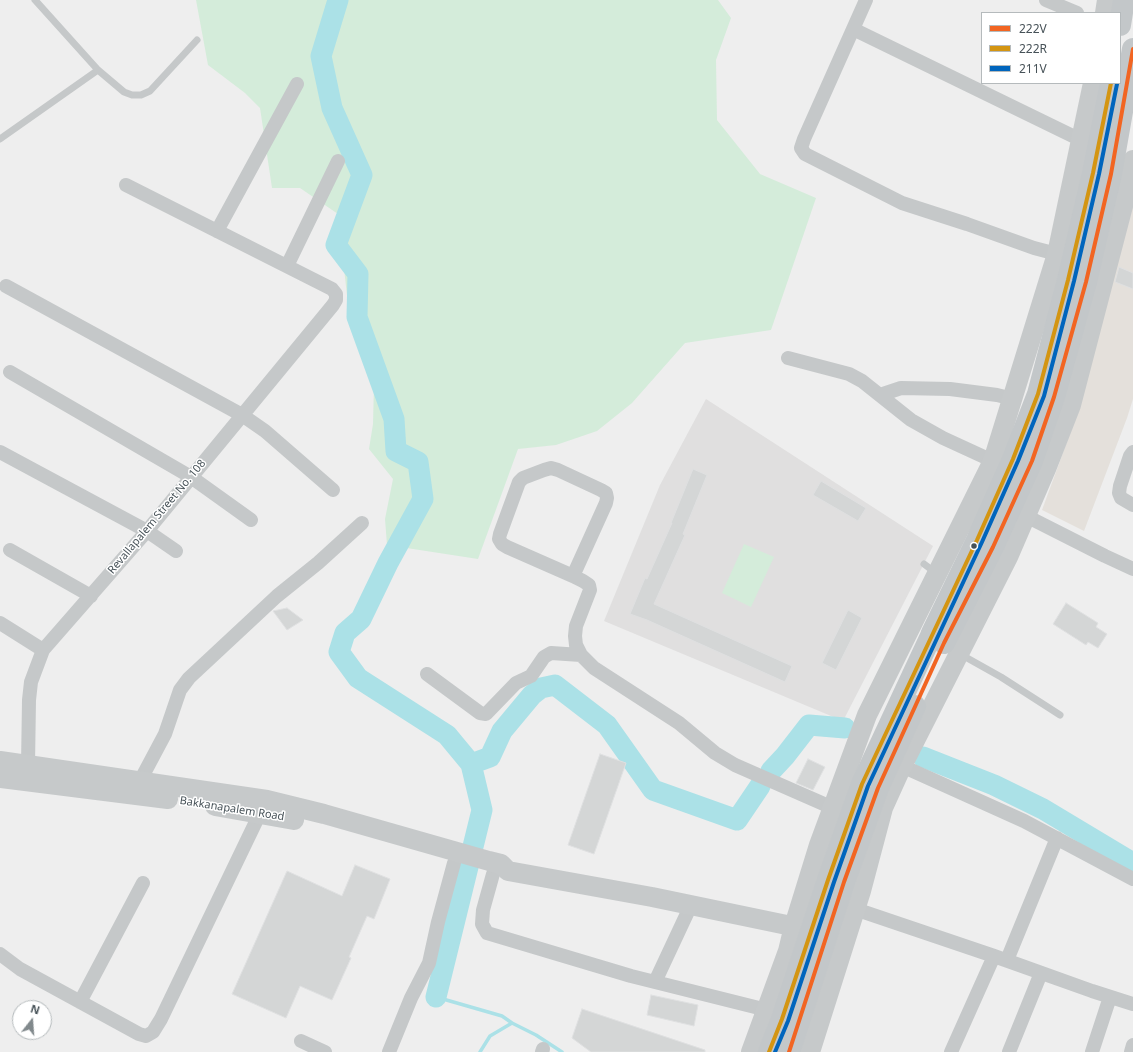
<!DOCTYPE html>
<style>
body{margin:0}
#map{position:relative;width:1133px;height:1052px;overflow:hidden;background:#eee;font-family:"Noto Sans",sans-serif}
canvas{display:block}
.legend{position:absolute;left:981px;top:12px;width:140px;height:72px;box-sizing:border-box;background:#fff;border:1px solid #b5babc;margin:0;padding:5px 7px;list-style:none;font-size:12px;color:#475258}
.legend li{display:flex;align-items:center;gap:8px;height:20px}
.legend b{width:20px;border:1px solid #b5babc}
.north{position:absolute;left:12px;top:1000px;width:40px;height:40px;box-sizing:border-box;background:#fff;border:1px solid #b5babc;border-radius:50%;rotate:17deg;font-size:11px;font-weight:700;line-height:16px;text-align:center;color:#475258}
.north::after{content:'';display:block;margin:auto;width:14px;height:18px;background:#81898c;clip-path:polygon(50% 0,100% 100%,50% 72%,0 100%)}
</style>
<div id="map">
<canvas width="1133" height="1052"></canvas>
<ul class="legend">
<li><b style="height:5px;background:#f26522"></b>222V</li>
<li><b style="height:5px;background:#d49512"></b>222R</li>
<li><b style="height:5px;background:#0065bd"></b>211V</li>
</ul>
<div class="north">N</div>
</div>
<script>
const g = document.querySelector('canvas').getContext('2d');
g.lineJoin = 'round';
function fillPath(path, color) {
  g.fillStyle = color;
  g.fill(path, 'evenodd');
}
function poly(rows) {
  const path = new Path2D();
  for (const r of rows) {
    path.moveTo(r[0], r[1]);
    for (let i = 2; i < r.length; i += 2) path.lineTo(r[i], r[i + 1]);
  }
  return path;
}
function stroke(path, color, width, dash) {
  g.strokeStyle = color;
  g.lineWidth = width;
  g.lineCap = dash ? 'butt' : 'round';
  g.setLineDash(dash || []);
  g.stroke(path);
}
function label(font, color, halo, rows, align = 'center') {
  g.font = font + ' "Noto Sans",sans-serif';
  g.lineWidth = 3;
  g.setLineDash([]);
  g.textBaseline = 'middle';
  g.strokeStyle = halo;
  g.fillStyle = color;
  for (const [text, x, y, turn = 0] of rows) {
    g.save();
    g.translate(x, y);
    g.rotate((+turn || 0) * Math.PI / 180);
    g.textAlign = isNaN(turn) ? turn : align;
    if (halo) g.strokeText(text, 0, 0);
    g.fillText(text, 0, 0);
    g.restore();
  }
}
fillPath(poly([
 [1133,200,1133,399,1127,418,1084,531,1042,510,1079,409]
]), '#e4e0db');
fillPath(poly([
 [706,399,933,546,843,721,604,621,660,485]
]), '#e0dfdf');
fillPath(poly([
 [196,0,718,0,731,18,716,60,717,120,760,174,816,198,771,330,685,343,632,403,597,431,556,445,518,449,478,559,387,545,385,519,393,479,369,449,373,424,374,384,361,355,347,295,338,214,300,188,272,188,260,108,245,93,208,65],
 [744,544,774,557,751,607,722,593]
]), '#d4ecda');
stroke(poly([
 [436,997,502,1016,512,1023,490,1036,480,1052],
 [512,1023,536,1035,562,1052]
]), '#abe1e7', 3.5);
stroke(poly([
 [338,0,321,56,332,108,362,175,336,245,358,274,357,317,394,419,396,451,418,462,423,499,388,563,361,619,345,633,339,652,358,678,447,735,471,764,482,810,436,997],
 [923,757,994,785,1043,809,1133,863],
 [471,764,490,757,502,731,532,695,541,688,555,685,607,725,653,790,737,820,760,786],
 [771,771,785,756,809,725,845,728]
]), '#abe1e7', 21);
const building = poly([
 [1119,267,1133,273,1133,289,1115,282,1119,267],
 [693,469,707,475,683,534,685,535,654,604,792,666,785,682,647,620,630,614,645,578,647,579,672,523,671,523,693,469],
 [821,481,866,508,858,521,813,495,821,481],
 [1066,603,1098,623,1096,627,1107,634,1098,648,1088,642,1086,645,1053,624,1066,603],
 [287,608,303,620,287,630,273,611,287,608],
 [848,610,862,618,836,670,822,663,848,610],
 [600,754,626,763,594,854,568,845,600,754],
 [808,759,825,767,813,790,796,783,808,759],
 [355,865,390,879,374,919,367,916,349,957,351,958,332,1000,300,986,286,1018,232,994,287,871,342,896,355,865],
 [651,995,698,1005,694,1026,647,1015,651,995],
 [582,1009,705,1050,705,1052,591,1052,572,1038,582,1009]
]);
fillPath(building, '#d4d6d6');
stroke(building, '#dfe0e1', 1);
stroke(poly([
 [35,0,98,70,124,92,132,95,141,95,150,91,197,40],
 [0,139,98,70],
 [924,564,936,573],
 [960,654,1001,677,1060,715]
]), '#c5c8c9', 7);
stroke(poly([
 [866,0,804,139,801,148,805,154,902,203,967,224,1034,248,1057,254],
 [1046,0,1077,13],
 [853,29,1081,140],
 [217,231,297,84],
 [287,266,338,161],
 [6,286,242,415,265,431,333,490],
 [788,358,849,374,862,381,911,420,943,438,993,461],
 [10,372,191,477,251,520],
 [880,395,901,388,950,389,997,395,1013,399],
 [0,452,147,531,176,551],
 [1133,452,1130,456,1120,486,1119,493,1121,498,1133,505],
 [1026,516,1105,556,1133,569],
 [10,550,91,596],
 [573,576,606,503,607,498,606,493,601,490,558,470,551,468,544,470,523,478,519,482,500,534,499,539,502,544,507,547,573,576,583,581,589,585,590,590,576,626,575,636,576,645,581,655,594,668,679,723,715,753,735,765,833,808],
 [0,623,43,650],
 [427,674,480,713,486,714,516,683,531,676,544,657,551,653,581,655],
 [28,765,29,700,31,682,43,650,147,531,333,305,336,300,336,294,332,289,126,185],
 [902,766,1024,821,1133,879],
 [140,781,165,734,180,690,189,678,277,596,318,563,362,523],
 [493,874,483,910,482,924,487,933,631,976,767,1010],
 [855,909,994,956,1092,991,1133,1004],
 [0,954,20,969,139,1034,146,1036,153,1032,161,1019,263,807],
 [1007,960,1057,838],
 [655,982,691,905],
 [80,1002,143,883],
 [301,1041,325,1052],
 [389,1052,411,998,429,963,438,922,454,863],
 [542,1052,543,1049],
 [951,1052,994,956],
 [1009,1052,1041,973],
 [1092,1052,1110,997],
 [1131,1052,1133,1045]
]), '#c5c8c9', 14);
stroke(poly([
 [1105,13,1107,0],
 [0,761,267,800,324,814,489,861,501,864,508,871,652,897,806,929],
 [0,778,168,799],
 [215,806,294,820],
 [751,1052,788,951,794,926,819,845,867,715,993,461,1057,254,1093,83],
 [810,1052,861,891,883,808,902,766,1008,557,1046,469,1071,405,1129,183,1133,160]
]), '#c6c9ca', 20);
stroke(poly([
 [1120,25,1124,0],
 [932,633,977,540,1013,459,1038,394,1068,280,1093,173,1111,83],
 [944,643,993,547,1032,461,1054,397,1086,282,1111,174,1133,49]
]), '#c3c7c9', 22);
stroke(poly([
 [769,1052,782,1019,828,880,862,784,931,636],
 [789,1052,844,882,878,788,915,706]
]), '#c3c7c9', 22);
stroke(poly([
 [789,1052,844,882,878,788,944,643,993,547,1032,461,1054,397,1086,282,1111,174,1133,49]
]), '#f26522', 4);
stroke(poly([
 [769,1052,782,1019,828,880,862,784,977,540,1013,459,1038,394,1068,280,1093,173,1111,83]
]), '#d49512', 4);
stroke(poly([
 [775,1052,788,1021,834,882,868,786,982,542,1018,461,1044,396,1074,281,1099,174,1117,84]
]), '#0065bd', 4);
for (const [x, y, r, color] of [
 [974,546,3.5,"#475258"]
]) {
  const dot = new Path2D();
  dot.arc(x, y, r, 0, 2 * Math.PI);
  g.fillStyle = color;
  g.fill(dot);
  stroke(dot, '#fff', 1.5);
}
label('11px', '#475258', '#fff', [
 ["Revallapalem Street No. 108",157,517,-50],
 ["Bakkanapalem Road",232,809,9]
]);
</script>
